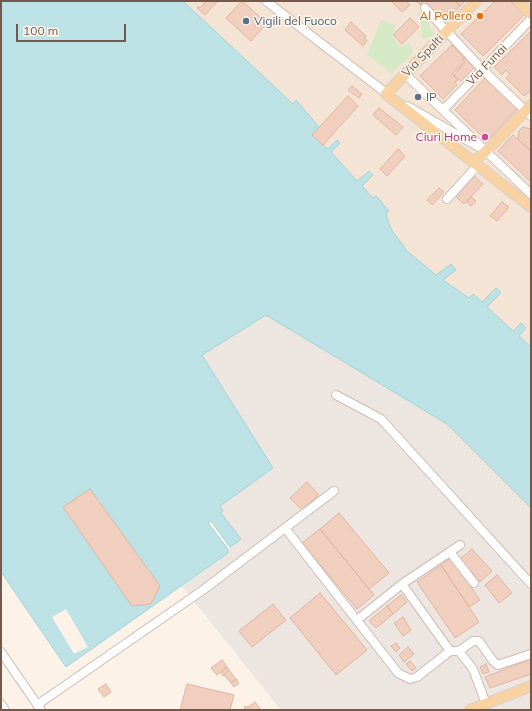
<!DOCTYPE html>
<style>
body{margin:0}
#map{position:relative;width:532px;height:711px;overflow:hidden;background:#fcf2e7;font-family:Mulish,sans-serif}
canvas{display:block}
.frame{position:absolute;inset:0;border:2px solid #75584c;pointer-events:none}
.scale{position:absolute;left:16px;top:24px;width:110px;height:18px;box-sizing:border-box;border:2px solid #75584c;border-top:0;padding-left:5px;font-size:12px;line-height:14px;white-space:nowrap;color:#75584c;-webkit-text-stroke:3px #fef6ed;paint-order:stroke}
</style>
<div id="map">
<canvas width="532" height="711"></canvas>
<div class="frame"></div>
<div class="scale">100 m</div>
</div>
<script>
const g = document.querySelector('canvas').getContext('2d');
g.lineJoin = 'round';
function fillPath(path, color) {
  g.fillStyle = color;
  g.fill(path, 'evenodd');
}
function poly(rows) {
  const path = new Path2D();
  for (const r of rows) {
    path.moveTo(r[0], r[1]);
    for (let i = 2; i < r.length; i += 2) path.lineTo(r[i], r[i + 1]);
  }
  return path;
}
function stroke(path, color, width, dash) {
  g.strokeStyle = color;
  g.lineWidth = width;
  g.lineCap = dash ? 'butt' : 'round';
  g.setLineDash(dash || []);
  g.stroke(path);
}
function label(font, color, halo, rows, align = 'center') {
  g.font = font + ' Mulish,sans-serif';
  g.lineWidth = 3;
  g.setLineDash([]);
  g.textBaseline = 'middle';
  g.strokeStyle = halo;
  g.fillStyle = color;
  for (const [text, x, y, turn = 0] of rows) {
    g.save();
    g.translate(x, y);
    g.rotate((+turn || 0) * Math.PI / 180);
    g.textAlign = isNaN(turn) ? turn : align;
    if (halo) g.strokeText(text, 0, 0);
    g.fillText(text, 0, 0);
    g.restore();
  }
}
fillPath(poly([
 [183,1,531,1,531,347,519,336,525,328,521,323,513,332,487,307,501,293,496,288,482,302,469,298,443,280,451,264,436,275,407,251,391,229,386,214,389,212,376,196,373,199,362,186,373,175,368,171,357,181,331,152,340,142,337,140,328,149,323,145,296,101,293,104]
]), '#f3e4d6');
fillPath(poly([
 [266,315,447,424,531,508,531,710,281,710,182,586,228,553,230,547,241,539,221,513,220,506,273,468,202,354]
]), '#ece5e0');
fillPath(poly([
 [420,10,427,12,430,28,434,32,433,35,424,39,422,38,421,23,418,17],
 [381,20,396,25,392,36,401,47,409,43,413,50,411,55,391,73,367,55]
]), '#d6e9c6');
const water = poly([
 [1,1,183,1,293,104,296,100,319,127,323,145,328,149,337,140,340,143,331,152,357,181,369,171,373,175,362,186,373,198,376,196,389,211,386,214,391,229,407,251,436,275,451,264,456,270,443,280,469,298,473,294,482,302,496,288,501,293,487,307,513,331,521,323,526,328,519,336,531,347,531,508,447,424,266,315,202,355,273,468,220,506,223,511,221,513,241,539,230,547,211,521,208,523,228,549,228,553,66,667,1,572,1,1]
]);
fillPath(water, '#bce2e5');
stroke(water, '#a2d2d6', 1);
fillPath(poly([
 [66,609,88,647,74,654,52,617]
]), '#fcf2e7');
const building = poly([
 [206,1,217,2,205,15,197,8,198,6,200,8,206,1],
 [242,1,267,23,251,41,226,18,242,1],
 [391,1,406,1,410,5,402,12,391,1],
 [416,1,424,1,420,5,416,1],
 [428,1,455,1,460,6,444,23,425,4,428,1],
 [455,1,465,1,460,6,455,1],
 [495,1,510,1,524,15,483,56,461,34,495,1],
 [410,18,419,27,402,44,393,35,410,18],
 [351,22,366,36,364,38,367,41,363,46,345,30,351,22],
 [531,31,531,90,524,96,506,78,510,74,506,70,502,75,494,67,531,31],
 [452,45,464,58,461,60,464,63,452,74,458,80,455,82,457,85,443,99,420,76,452,45],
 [467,56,477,65,461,81,454,75,465,62,463,60,467,56],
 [486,77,518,108,487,141,455,110,486,77],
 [352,86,362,94,359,98,348,90,352,86],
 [348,96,358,106,323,145,312,135,348,96],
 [379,108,403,127,396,135,373,115,379,108],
 [523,127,531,129,531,151,518,139,519,131,523,127],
 [513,135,531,151,531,182,498,151,513,135],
 [398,149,405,156,387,176,380,169,398,149],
 [474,176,483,184,464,204,455,196,474,176],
 [439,188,444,192,432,205,427,200,439,188],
 [471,197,476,201,471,206,467,202,471,197],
 [502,202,509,207,497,221,490,216,502,202],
 [307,482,319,495,302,510,290,498,307,482],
 [90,489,160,586,151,604,132,606,63,507,90,489],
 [339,513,389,573,369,589,320,529,339,513],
 [320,529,374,595,357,609,302,543,320,529],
 [472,549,492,571,480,582,460,559,472,549],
 [451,558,480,600,469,607,441,565,451,558],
 [441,565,479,622,455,638,417,582,441,565],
 [497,575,512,593,499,603,485,585,497,575],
 [320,593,367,650,336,675,290,618,320,593],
 [401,595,407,602,393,614,387,606,401,595],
 [273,604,286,620,252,647,239,631,273,604],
 [387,606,393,614,376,628,369,621,387,606],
 [403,617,411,630,403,636,394,623,403,617],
 [396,643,400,648,396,652,391,646,396,643],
 [408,647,414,654,404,662,399,655,408,647],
 [531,659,531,674,490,688,485,677,531,659],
 [222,660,227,667,217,675,211,668,222,660],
 [410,661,416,668,412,671,406,664,410,661],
 [486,664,489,672,483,674,480,667,486,664],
 [227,667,229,670,223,676,221,672,227,667],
 [229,670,236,679,231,683,224,675,229,670],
 [236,679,239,683,234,687,231,683,236,679],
 [106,684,111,692,104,697,98,689,106,684],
 [187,684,234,695,230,710,180,710,187,684],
 [255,702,261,710,244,710,245,706,248,707,255,702]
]);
fillPath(building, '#f0cfbf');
stroke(building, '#e2b5a0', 1);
const minor = poly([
 [266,1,390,96],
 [425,8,482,69,531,116],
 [405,74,531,194],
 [407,106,486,151],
 [443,110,531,19],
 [447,199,478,165],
 [336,395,381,419,531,584],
 [285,528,398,673,410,679,417,677,450,651,459,651,473,669,486,704],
 [450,552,474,583],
 [402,584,450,651],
 [357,620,402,584,460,545],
 [459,651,473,641,479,641,493,661,498,665,531,654],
 [1,652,41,710],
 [1,704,5,710],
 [37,705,203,590,334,491]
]);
const major = poly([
 [476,1,386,94,531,207],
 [518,1,531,14],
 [473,162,486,151,531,105],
 [470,710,531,686]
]);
stroke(minor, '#cfbcb0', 10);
stroke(major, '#d8d0cd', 12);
stroke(minor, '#fff', 8);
stroke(major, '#f8d2a2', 10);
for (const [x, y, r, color] of [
 [480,16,4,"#e8710a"],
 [246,21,4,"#5c6f8a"],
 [418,97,4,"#5c6f8a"],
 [485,137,4,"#d1479c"]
]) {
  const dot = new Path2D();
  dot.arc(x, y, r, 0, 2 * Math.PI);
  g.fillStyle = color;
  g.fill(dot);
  stroke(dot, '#fef6ed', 1.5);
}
label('12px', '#c56008', '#fef6ed', [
 ["Al Pollero",472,16]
], 'right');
label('12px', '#4e5e75', '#fef6ed', [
 ["Vigili del Fuoco",254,21],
 ["IP",426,97]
], 'left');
label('12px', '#75584c', '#fef6ed', [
 ["Via Spalti",423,56,-46],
 ["Via Funai",487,65,-46]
]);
label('12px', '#b23c85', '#fef6ed', [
 ["Ciuri Home",477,137]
], 'right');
</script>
